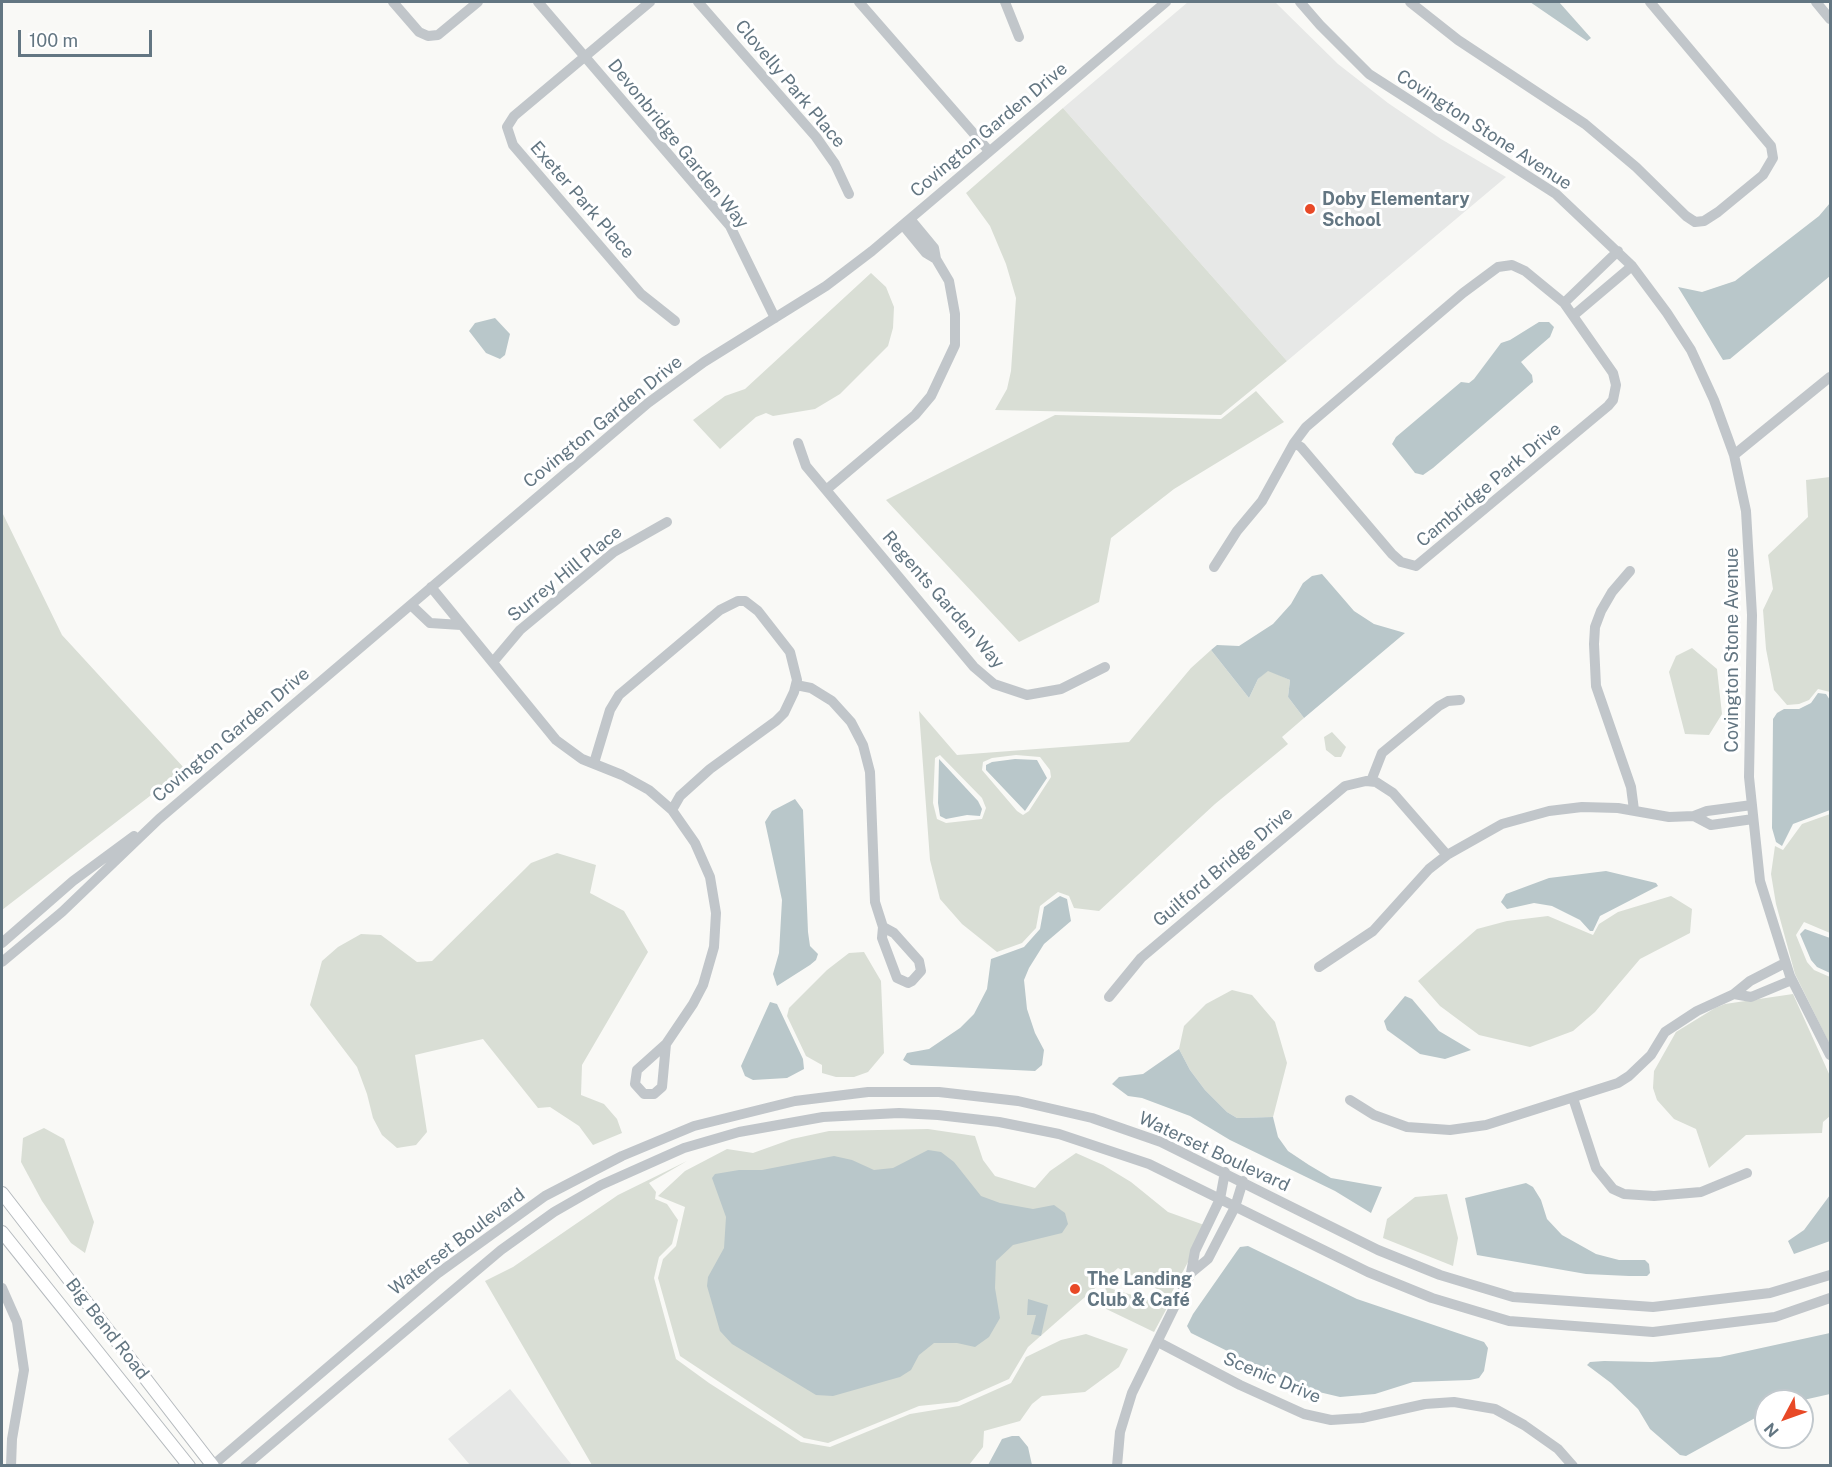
<!DOCTYPE html>
<meta charset="utf-8">
<style>
body{margin:0}
#map{position:relative;width:1832px;height:1467px;overflow:hidden;background:#f9f9f6;font-family:"Public Sans",sans-serif}
canvas{display:block}
.frame{position:absolute;inset:0;border:3px solid #637682;pointer-events:none}
.north{position:absolute;left:1754px;top:1389px;width:60px;height:60px;box-sizing:border-box;background:#fff;border:2px solid #c1c8cd;border-radius:50%;rotate:229deg;font-size:16px;font-weight:700;line-height:24px;text-align:center;color:#637682}
.north::after{content:'';display:block;margin:auto;width:21px;height:27px;background:#e84927;clip-path:polygon(50% 0,100% 100%,50% 72%,0 100%)}
.scale{position:absolute;left:18px;top:30px;width:134px;height:27px;box-sizing:border-box;border:3px solid #637682;border-top:0;padding-left:8px;font-size:18px;line-height:21px;white-space:nowrap;color:#637682;-webkit-text-stroke:4px #fff;paint-order:stroke}
</style>
<div id="map">
<canvas width="1832" height="1467"></canvas>
<div class="frame"></div>
<div class="north">N</div>
<div class="scale">100 m</div>
</div>
<script>
const g = document.querySelector('canvas').getContext('2d');
g.lineJoin = 'round';
function fillPath(path, color) {
  g.fillStyle = color;
  g.fill(path, 'evenodd');
}
function poly(rows) {
  const path = new Path2D();
  for (const r of rows) {
    path.moveTo(r[0], r[1]);
    for (let i = 2; i < r.length; i += 2) path.lineTo(r[i], r[i + 1]);
  }
  return path;
}
function stroke(path, color, width, dash) {
  g.strokeStyle = color;
  g.lineWidth = width;
  g.lineCap = dash ? 'butt' : 'round';
  g.setLineDash(dash || []);
  g.stroke(path);
}
function label(font, color, halo, rows, align = 'center') {
  g.font = font + ' "Public Sans",sans-serif';
  g.lineWidth = 6;
  g.setLineDash([]);
  g.textBaseline = 'middle';
  g.strokeStyle = halo;
  g.fillStyle = color;
  for (const [text, x, y, turn = 0] of rows) {
    g.save();
    g.translate(x, y);
    g.rotate((+turn || 0) * Math.PI / 180);
    g.textAlign = isNaN(turn) ? turn : align;
    if (halo) g.strokeText(text, 0, 0);
    g.fillText(text, 0, 0);
    g.restore();
  }
}
fillPath(poly([
 [1188,2,1275,2,1338,64,1388,103,1441,139,1506,177,1287,361,1063,108],
 [510,1389,572,1465,470,1465,448,1439]
]), '#e7e8e7');
fillPath(poly([
 [1063,108,1287,361,1221,415,995,410,1007,389,1011,371,1016,298,1006,264,990,226,966,193],
 [871,273,886,287,894,307,893,328,888,346,840,394,815,409,773,416,766,413,756,417,720,449,693,420,725,396,745,389],
 [1256,391,1284,422,1174,489,1111,538,1099,602,1019,642,886,500,1055,415,1221,419],
 [1830,477,1830,692,1818,689,1809,700,1799,704,1787,705,1774,690,1766,649,1763,610,1773,589,1768,555,1808,517,1806,480],
 [2,512,62,635,185,769,2,910],
 [1692,648,1717,669,1722,714,1709,735,1685,734,1669,672,1676,656],
 [1211,650,1249,698,1258,679,1268,670,1290,680,1288,697,1304,718,1282,737,1288,744,1215,804,1099,911,1074,908,1069,896,1058,892,1040,906,1036,928,1022,943,997,952,962,924,940,899,930,860,919,711,957,755,1129,742,1191,668],
 [940,755,982,798,986,808,982,819,946,823,937,819,933,803,935,758],
 [1016,755,1040,757,1050,770,1051,777,1029,811,1023,815,1017,811,982,770,983,762,992,758],
 [1332,732,1346,747,1341,757,1335,757,1326,750,1324,737],
 [1830,814,1830,933,1804,922,1796,935,1807,962,1814,970,1830,977,1830,1045,1795,974,1776,904,1771,874,1775,846,1783,850,1802,824],
 [557,853,596,865,590,893,624,911,648,952,582,1065,581,1095,604,1104,617,1119,622,1133,593,1145,579,1126,550,1107,538,1108,483,1039,415,1055,427,1132,416,1145,397,1148,382,1135,373,1118,367,1094,357,1067,310,1005,322,961,338,947,361,934,381,935,417,962,432,961,531,863],
 [1671,896,1692,909,1690,933,1640,959,1595,1012,1573,1031,1530,1047,1479,1035,1440,1006,1418,981,1477,929,1507,921,1548,916,1593,935,1599,924,1618,912],
 [864,952,881,981,884,1053,868,1072,854,1077,836,1077,822,1073,822,1065,806,1056,787,1016,789,1008,827,970,849,953],
 [1232,990,1252,995,1275,1022,1287,1063,1273,1117,1237,1118,1227,1112,1205,1090,1190,1070,1179,1049,1184,1026,1206,1004],
 [1793,994,1830,1076,1830,1116,1823,1122,1822,1133,1746,1135,1709,1168,1696,1129,1674,1119,1657,1100,1653,1088,1654,1071,1676,1032,1715,1008,1725,1004],
 [44,1128,64,1139,94,1222,85,1253,71,1243,42,1201,21,1162,23,1138],
 [928,1129,975,1136,983,1160,995,1176,1035,1188,1050,1171,1076,1153,1103,1165,1131,1182,1168,1212,1207,1226,1170,1296,1118,1268,1028,1347,1009,1379,957,1402,919,1406,828,1443,804,1438,680,1356,658,1278,663,1259,676,1246,685,1207,658,1196,685,1171,727,1149,753,1153,792,1139,829,1131],
 [687,1161,649,1183,656,1192,655,1199,667,1204,678,1220,672,1244,659,1257,654,1278,676,1359,709,1383,801,1442,830,1447,910,1414,959,1406,1011,1383,1026,1357,1061,1340,1086,1334,1128,1349,1119,1367,1085,1392,1042,1396,1032,1404,1020,1421,984,1431,983,1447,969,1465,592,1465,485,1281,513,1267,618,1195],
 [1447,1194,1458,1238,1453,1266,1383,1238,1387,1219,1415,1197],
 [1106,1287,1168,1306,1154,1332,1100,1306]
]), '#d9ded5');
fillPath(poly([
 [1530,2,1559,2,1591,38,1587,41],
 [1830,203,1830,276,1730,359,1723,360,1678,287,1702,292,1735,281,1819,216],
 [495,318,510,334,505,355,500,359,486,353,469,331,475,323],
 [1539,322,1549,322,1554,327,1550,337,1521,362,1532,375,1533,382,1433,468,1423,475,1415,473,1392,444,1396,437,1461,382,1469,383,1474,379,1501,343,1510,340],
 [1322,574,1354,611,1374,624,1405,633,1304,718,1288,697,1290,680,1268,671,1258,679,1249,698,1211,650,1217,645,1239,646,1273,624,1291,604,1303,583,1312,576],
 [1818,693,1826,694,1830,700,1830,810,1793,824,1782,846,1776,842,1772,828,1773,719,1777,713,1784,709,1799,709,1811,703],
 [939,759,978,801,982,809,980,816,967,815,946,819,940,816,938,803],
 [1015,759,1037,760,1047,778,1025,811,986,770,986,765,992,762],
 [795,799,803,810,808,932,810,946,818,954,816,960,810,965,777,986,773,974,779,953,782,900,765,822,772,811],
 [1606,871,1656,883,1658,886,1600,916,1593,931,1590,931,1580,920,1552,906,1534,903,1507,909,1501,902,1506,894,1549,878],
 [1060,896,1067,899,1071,921,1044,944,1029,968,1024,980,1027,1009,1035,1033,1044,1050,1042,1065,1035,1071,911,1065,903,1060,907,1053,929,1049,960,1028,974,1014,987,989,991,959,1024,947,1040,929,1044,907],
 [1805,929,1830,938,1830,973,1817,967,1811,960,1800,934],
 [1405,996,1412,999,1439,1031,1471,1050,1445,1059,1420,1054,1387,1030,1384,1021],
 [770,1002,777,1004,803,1059,804,1069,787,1078,753,1080,745,1076,741,1066],
 [1179,1049,1190,1070,1205,1090,1227,1112,1237,1118,1273,1117,1278,1137,1288,1151,1309,1165,1331,1178,1382,1187,1371,1213,1335,1191,1230,1140,1190,1116,1142,1098,1128,1096,1112,1084,1119,1077,1143,1074],
 [928,1150,941,1152,954,1162,981,1196,1000,1203,1033,1209,1054,1205,1065,1213,1068,1224,1062,1233,1013,1245,996,1261,995,1288,1000,1318,989,1337,975,1347,957,1343,934,1343,919,1355,911,1370,900,1377,833,1396,816,1395,732,1344,720,1331,707,1286,708,1277,724,1248,726,1217,712,1178,715,1174,739,1170,762,1170,834,1156,852,1160,874,1170,893,1168],
 [1526,1183,1533,1187,1541,1200,1547,1219,1562,1235,1596,1254,1619,1260,1645,1260,1649,1264,1650,1273,1647,1276,1629,1276,1586,1274,1477,1255,1465,1198],
 [1830,1195,1830,1241,1794,1254,1788,1241,1804,1230],
 [1248,1246,1357,1299,1484,1342,1488,1348,1484,1371,1479,1378,1470,1380,1413,1382,1375,1394,1340,1397,1302,1388,1191,1333,1187,1326,1193,1314,1237,1251,1240,1247],
 [1028,1299,1048,1305,1041,1336,1031,1334,1036,1315,1027,1315],
 [1830,1333,1830,1394,1799,1401,1766,1401,1766,1412,1686,1456,1680,1455,1650,1429,1638,1409,1611,1383,1587,1365,1590,1362,1604,1361,1652,1362,1720,1357],
 [1012,1436,1019,1436,1028,1447,1032,1465,988,1465,1002,1439]
]), '#b9c7ca');
const major = poly([
 [2,1193,213,1466],
 [2,1232,189,1466]
]);
stroke(major, '#b5babe', 14);
stroke(poly([
 [393,2,419,32,428,36,438,35,478,2],
 [538,2,730,226,775,318],
 [650,2,514,116,507,127,513,145,641,294,675,321],
 [698,2,816,137,835,164,849,194],
 [859,2,989,151],
 [1005,2,1019,37],
 [1300,2,1320,25,1369,74,1556,194,1632,266,1667,313,1691,350,1714,400,1734,455,1746,511,1752,615,1749,777,1760,881,1790,976,1830,1055],
 [1410,2,1458,40,1585,124,1636,167,1686,216,1695,222,1704,221,1718,212,1763,175,1773,158,1771,146,1650,2],
 [1816,2,1830,19],
 [903,225,926,253,936,259],
 [1564,303,1618,251],
 [1574,315,1632,266],
 [798,443,806,466,974,667,994,684,1027,695,1061,689,1105,667],
 [1734,455,1830,377],
 [826,490,915,415,931,396,955,345,955,314,949,281,936,259,934,248,910,219],
 [1214,567,1237,531,1262,501,1294,443,1306,427,1463,293,1498,267,1512,265,1525,271,1564,303,1613,373,1616,385,1613,400,1608,406,1416,566,1401,562,1392,554,1301,447,1294,443],
 [1630,571,1612,592,1601,611,1595,627,1594,644,1596,686,1631,787,1634,810],
 [431,587,556,740,582,759,622,775,649,790,672,810,695,843,710,877,716,913,714,947,703,985,693,1004,666,1044,637,1070,635,1084,644,1094,654,1094,662,1087,666,1044],
 [411,605,430,623,461,625],
 [493,662,520,630,614,552,667,522],
 [796,685,811,688,832,701,851,722,863,745,870,772,875,902,883,927,882,938,897,978,908,983,912,981,921,971,919,961,894,933,883,927],
 [594,763,610,710,619,695,720,610,738,601,745,601,758,611,790,652,797,680,794,692,784,713,776,721,710,769,680,796,672,810],
 [1371,781,1382,753,1439,706,1448,701,1460,700],
 [1752,805,1707,811,1694,816,1711,825,1753,819],
 [2,943,73,881,134,836],
 [2,962,62,912,159,819,648,403,704,362,826,286,872,251,1166,2],
 [1785,963,1750,981,1734,994,1751,997,1792,980],
 [1319,967,1373,931,1429,869,1447,855,1502,824,1549,811,1582,807,1618,808,1669,817,1694,816],
 [1109,997,1141,958,1345,786,1366,781,1376,782,1393,793,1447,855],
 [1573,1098,1596,1168,1613,1189,1624,1194,1654,1196,1701,1192,1747,1173],
 [1350,1100,1374,1115,1407,1127,1450,1130,1486,1125,1618,1083,1629,1076,1651,1055,1665,1032,1697,1011,1734,994],
 [1191,1273,1208,1259,1235,1207,1243,1181],
 [2,1288,17,1322,24,1370,12,1439,11,1466],
 [1158,1342,1240,1385,1304,1414,1331,1420,1362,1418,1425,1404,1454,1402,1495,1409,1524,1425,1558,1449,1573,1466],
 [212,1466,437,1274,545,1196,622,1156,694,1126,795,1101,868,1092,939,1092,1018,1101,1092,1118,1161,1142,1378,1250,1440,1275,1513,1297,1653,1307,1770,1293,1830,1275],
 [245,1466,501,1250,554,1212,601,1185,684,1148,739,1132,823,1117,899,1113,938,1115,999,1122,1059,1134,1149,1164,1368,1272,1432,1298,1509,1321,1653,1332,1775,1317,1830,1298],
 [1117,1466,1120,1432,1132,1393,1191,1273,1195,1251,1220,1199,1225,1172]
]), '#c1c6ca', 10);
stroke(major, '#fff', 12);
for (const [x, y, r, color] of [
 [1310,209,6,"#e84927"],
 [1075,1289,6,"#e84927"]
]) {
  const dot = new Path2D();
  dot.arc(x, y, r, 0, 2 * Math.PI);
  g.fillStyle = color;
  g.fill(dot);
  stroke(dot, '#fff', 2);
}
label('18px', '#637682', '#fff', [
 ["Clovelly Park Place",790,84,50],
 ["Covington Garden Drive",989,130,-40],
 ["Covington Stone Avenue",1484,130,33],
 ["Devonbridge Garden Way",678,144,51],
 ["Exeter Park Place",582,200,49],
 ["Covington Garden Drive",603,422,-39],
 ["Cambridge Park Drive",1489,485,-40],
 ["Surrey Hill Place",565,574,-39],
 ["Regents Garden Way",943,600,49],
 ["Covington Stone Avenue",1732,650,-90],
 ["Covington Garden Drive",231,735,-40],
 ["Guilford Bridge Drive",1223,867,-40],
 ["Waterset Boulevard",1214,1152,25],
 ["Waterset Boulevard",457,1242,-37],
 ["Big Bend Road",107,1329,52],
 ["Scenic Drive",1272,1378,23]
]);
label('bold 18px', '#637682', '#fff', [
 ["Doby Elementary",1322,199],
 ["School",1322,220],
 ["The Landing",1087,1279],
 ["Club & Café",1087,1300]
], 'left');
</script>
